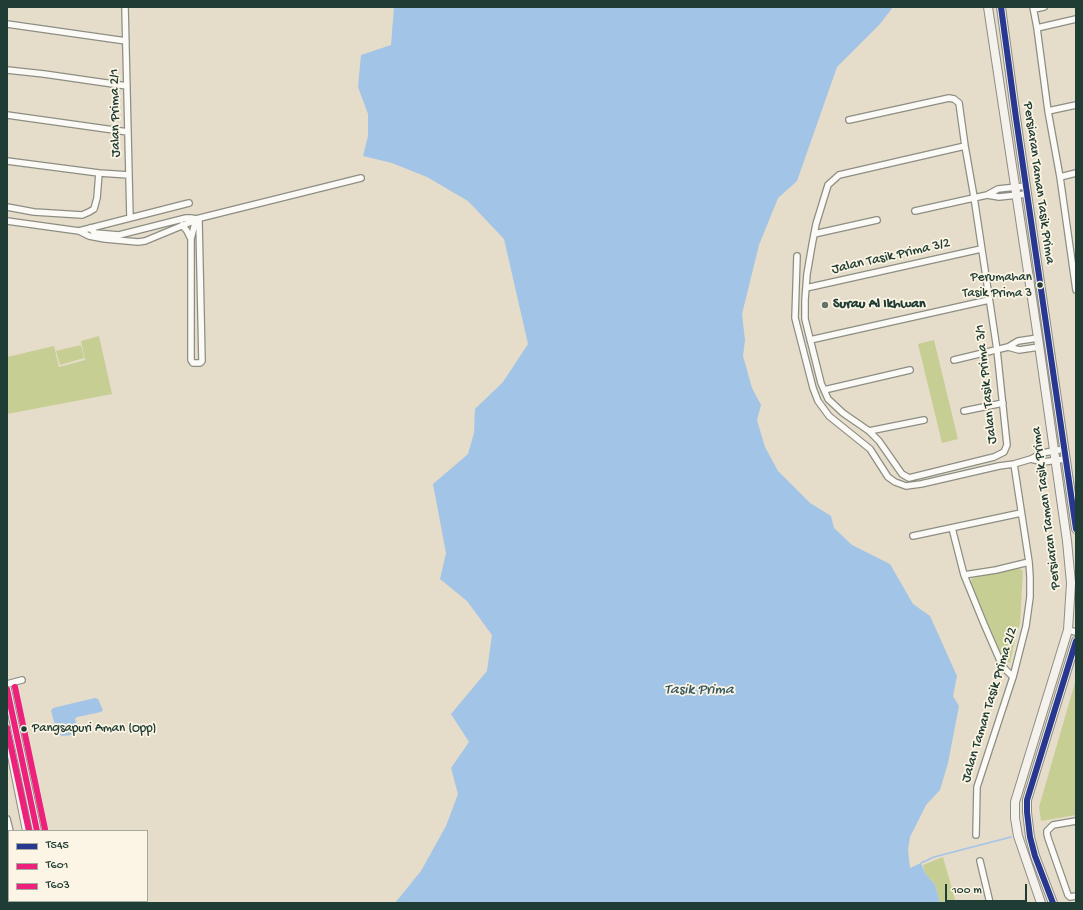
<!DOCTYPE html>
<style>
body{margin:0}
#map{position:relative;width:1083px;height:910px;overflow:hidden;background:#e5dcca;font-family:"Gochi Hand",sans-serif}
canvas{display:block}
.frame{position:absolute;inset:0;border:8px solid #1f3d34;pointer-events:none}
.legend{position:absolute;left:8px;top:830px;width:140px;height:72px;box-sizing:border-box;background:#fcf5e5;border:1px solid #a4ab9e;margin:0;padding:5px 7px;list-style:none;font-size:12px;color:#1f3d34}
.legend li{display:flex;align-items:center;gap:8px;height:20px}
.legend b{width:20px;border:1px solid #a4ab9e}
.scale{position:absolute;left:945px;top:884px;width:82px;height:18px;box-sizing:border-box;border:2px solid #1f3d34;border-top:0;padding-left:5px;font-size:12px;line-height:14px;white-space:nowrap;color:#1f3d34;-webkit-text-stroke:3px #fcf5e5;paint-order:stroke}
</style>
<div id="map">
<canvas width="1083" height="910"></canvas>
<div class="frame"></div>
<ul class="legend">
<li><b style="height:5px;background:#283890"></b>T545</li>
<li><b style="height:5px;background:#ed207b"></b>T601</li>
<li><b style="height:5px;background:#ed207b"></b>T603</li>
</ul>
<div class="scale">100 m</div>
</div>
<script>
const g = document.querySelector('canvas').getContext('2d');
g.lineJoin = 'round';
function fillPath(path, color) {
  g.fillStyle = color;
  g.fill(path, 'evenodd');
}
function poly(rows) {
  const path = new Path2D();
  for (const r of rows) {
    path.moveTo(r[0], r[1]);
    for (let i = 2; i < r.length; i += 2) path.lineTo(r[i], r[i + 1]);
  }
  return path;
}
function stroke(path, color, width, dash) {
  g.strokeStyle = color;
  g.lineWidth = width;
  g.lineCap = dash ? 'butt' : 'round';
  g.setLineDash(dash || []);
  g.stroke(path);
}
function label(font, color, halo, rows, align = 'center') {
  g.font = font + ' "Gochi Hand",sans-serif';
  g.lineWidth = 3.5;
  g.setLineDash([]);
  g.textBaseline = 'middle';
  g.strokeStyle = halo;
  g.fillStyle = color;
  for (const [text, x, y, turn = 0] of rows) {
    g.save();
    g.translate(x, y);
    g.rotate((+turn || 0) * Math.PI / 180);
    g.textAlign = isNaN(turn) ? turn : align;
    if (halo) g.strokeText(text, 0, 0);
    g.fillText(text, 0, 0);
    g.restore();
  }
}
fillPath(poly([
 [99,336,112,394,7,414,7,357,54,346,59,367,85,360,81,341],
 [934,340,958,439,942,443,918,344],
 [81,345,84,358,60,365,56,351],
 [1017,567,1023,571,1020,624,1018,629,1008,626,1005,637,1015,640,1010,663,1004,661,971,583,972,578],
 [1076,679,1076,815,1041,821,1039,807],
 [943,857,956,903,940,903,935,885,925,873,923,865]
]), '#c7ce94');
fillPath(poly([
 [394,7,893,7,880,24,837,67,797,181,778,198,759,245,742,314,745,340,743,356,752,388,761,405,757,420,765,447,778,471,810,503,831,516,834,528,852,545,890,564,913,604,930,616,957,676,953,696,959,706,948,763,940,790,926,805,910,837,908,850,910,868,921,863,925,873,935,885,940,903,395,903,421,871,446,826,458,794,451,768,469,742,451,714,487,671,492,635,467,601,440,579,446,553,433,484,468,454,474,433,475,409,503,382,528,344,504,239,468,201,427,177,392,163,363,156,368,136,368,114,358,87,361,55,391,45],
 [95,698,98,699,99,701,103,710,101,712,77,717,75,719,78,728,76,732,72,735,62,736,57,732,51,711,53,708]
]), '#a2c4e7');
stroke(poly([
 [921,863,934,857,1011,837]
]), '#a2c4e7', 1.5);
const minor = poly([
 [125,7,130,218],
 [1033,7,1037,28,1048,111,1060,177,1076,290],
 [1034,9,1044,7],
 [7,24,126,41],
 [1037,28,1076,19],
 [7,70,44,74,127,86],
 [1048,111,1076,105],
 [7,115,128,132],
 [849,120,949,98,954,99,959,103,965,146,974,197,997,350,1007,445,1004,452,994,457,909,478,902,474,879,441,869,431,843,413,828,399,821,383,805,319,805,300,807,274,812,245,816,224,828,185,839,175,965,146],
 [7,161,99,173,129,175],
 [1060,177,1076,173],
 [987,195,999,197,1027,194],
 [7,207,34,212,82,215,89,212,94,209,97,198,99,173],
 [915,211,987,195,998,189,1026,186],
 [7,221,79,231,189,203],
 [182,225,187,231,191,239,191,360,193,363,200,363,202,361,199,221,200,218],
 [90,228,95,233,119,235,186,218,191,218,196,219],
 [79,231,89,236,105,239,138,242,145,241,191,222,196,219,361,178],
 [814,234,877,220],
 [191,239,196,219],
 [797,256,795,318,813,388,818,401,829,416,870,449,888,477,895,482,906,486,921,484,999,466,1014,464,1031,459,1042,453,1064,449],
 [806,288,981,249],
 [810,340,989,300],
 [1008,347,1019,350,1039,347],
 [954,360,1008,347,1018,341,1038,338],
 [824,390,910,370],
 [964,411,1003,403],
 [869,431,924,420],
 [1031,459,1043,462,1065,459],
 [952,528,964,575,984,624,1001,663,1005,669,1013,677],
 [913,536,1021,513],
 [964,575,996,570,1029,562],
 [1068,630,1076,632],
 [7,684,22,680],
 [7,819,10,831],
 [1076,821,1053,825,1047,831,1047,834,1048,838,1068,895,1070,897,1076,896],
 [976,835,977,787,1013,677,1026,626,1030,597,1030,577,1029,562,1014,464],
 [980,861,990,903],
 [7,865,9,864],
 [7,877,9,877],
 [7,886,9,886]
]);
const secondary = poly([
 [988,7,1038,338,1067,541,1071,583,1068,630,1015,802,1015,818,1018,836,1041,903],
 [1001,7,1016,118,1076,529],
 [7,689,37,831],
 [7,731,27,831],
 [42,901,42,903],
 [52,901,52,903],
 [1053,903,1035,856,1030,837,1027,812,1027,800,1076,641]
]);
stroke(minor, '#8d8e83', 8);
stroke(secondary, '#8d8e83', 10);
stroke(minor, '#fbfaf7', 5.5);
stroke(secondary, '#f5f1ec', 8);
stroke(poly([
 [1001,7,1016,118,1076,529],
 [1053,903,1035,856,1030,837,1027,812,1027,800,1076,641]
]), '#283890', 6);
stroke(poly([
 [7,689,37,831]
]), '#ed207b', 6);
stroke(poly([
 [7,728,29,831]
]), '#ed207b', 6);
stroke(poly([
 [15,687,45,829]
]), '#ed207b', 6);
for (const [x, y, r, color] of [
 [1040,285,3.5,"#1f3d34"],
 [825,305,4,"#647568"],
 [24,729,3.5,"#1f3d34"]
]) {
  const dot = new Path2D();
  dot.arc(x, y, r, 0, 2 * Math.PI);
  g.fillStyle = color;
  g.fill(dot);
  stroke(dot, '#fcf5e5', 1.5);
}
label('13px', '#1f3d34', '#fcf5e5', [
 ["Perumahan",1032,278],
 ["Tasik Prima 3",1032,294],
 ["Pangsapuri Aman (Opp)",32,729,"left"]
], 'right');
label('14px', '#1f3d34', '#fcf5e5', [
 ["Jalan Prima 2/1",116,113,-91],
 ["Persiaran Taman Tasik Prima",1038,183,82],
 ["Jalan Tasik Prima 3/2",891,257,-13],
 ["Jalan Tasik Prima 3/1",987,384,-96],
 ["Persiaran Taman Tasik Prima",1047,508,-97],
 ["Jalan Taman Tasik Prima 2/2",990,705,-73]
]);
label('bold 14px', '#1f3d34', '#fcf5e5', [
 ["Surau Al Ikhwan",833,305]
], 'left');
label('italic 15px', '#395c64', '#fcf5e5', [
 ["Tasik Prima",699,691]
]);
</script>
